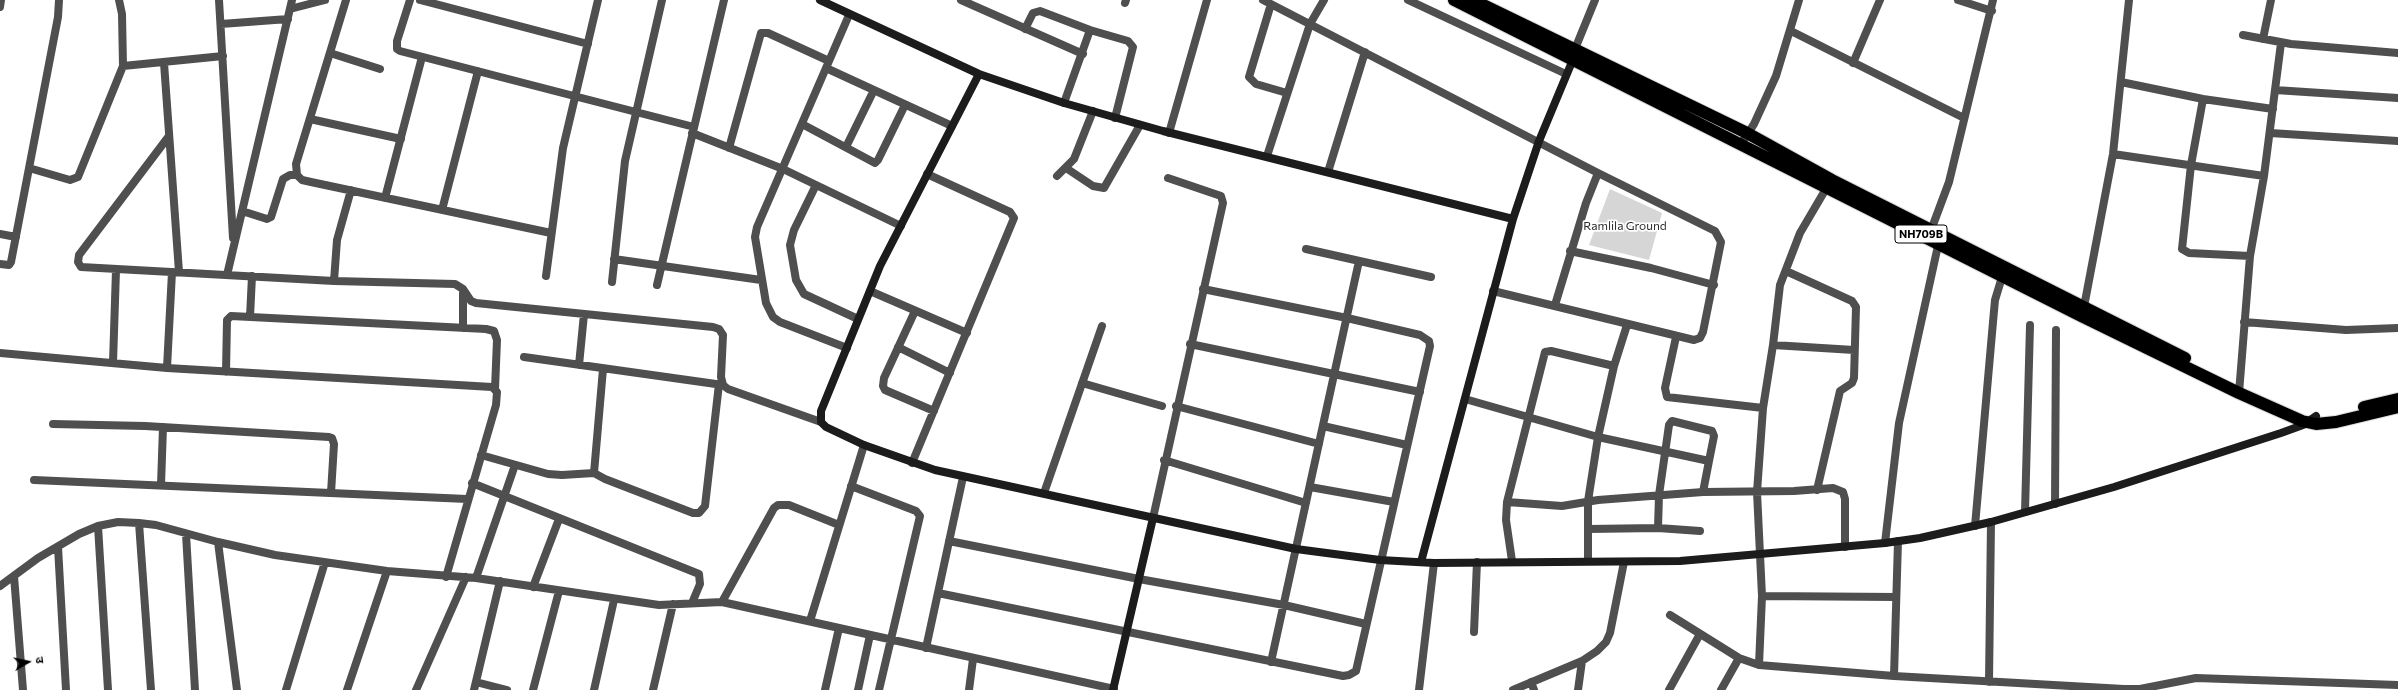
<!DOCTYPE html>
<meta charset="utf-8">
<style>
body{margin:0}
#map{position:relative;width:2398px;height:690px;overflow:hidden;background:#fff;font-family:Commissioner,"Noto Sans Devanagari",sans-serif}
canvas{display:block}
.north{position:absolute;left:8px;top:642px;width:40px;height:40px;-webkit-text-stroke:3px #fff;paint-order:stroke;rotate:81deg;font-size:11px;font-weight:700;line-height:16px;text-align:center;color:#000}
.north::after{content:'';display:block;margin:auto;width:14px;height:18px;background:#000;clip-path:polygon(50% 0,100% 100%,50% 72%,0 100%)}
</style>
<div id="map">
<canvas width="2398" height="690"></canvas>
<div class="north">उ</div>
</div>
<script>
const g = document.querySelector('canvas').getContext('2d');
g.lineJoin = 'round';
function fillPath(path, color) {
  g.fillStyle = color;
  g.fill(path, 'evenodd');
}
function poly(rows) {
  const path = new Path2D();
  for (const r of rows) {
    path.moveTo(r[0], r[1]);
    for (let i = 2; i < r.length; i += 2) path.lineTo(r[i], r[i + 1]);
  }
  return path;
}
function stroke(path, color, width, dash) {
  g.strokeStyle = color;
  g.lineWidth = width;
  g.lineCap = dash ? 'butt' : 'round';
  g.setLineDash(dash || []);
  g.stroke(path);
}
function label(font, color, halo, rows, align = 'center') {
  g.font = font + ' Commissioner,sans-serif';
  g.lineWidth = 3.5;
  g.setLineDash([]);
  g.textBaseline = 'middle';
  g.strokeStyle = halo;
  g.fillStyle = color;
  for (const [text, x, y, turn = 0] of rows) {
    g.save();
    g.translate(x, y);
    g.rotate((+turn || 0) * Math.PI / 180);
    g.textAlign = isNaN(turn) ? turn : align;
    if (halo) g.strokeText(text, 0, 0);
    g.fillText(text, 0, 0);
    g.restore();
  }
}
fillPath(poly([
 [1610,189,1662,213,1649,260,1589,245]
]), '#d6d6d6');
const highway = poly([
 [1454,0,2081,316,2239,393,2302,421,2316,424,2336,422,2398,407],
 [1473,0,1747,133,1832,180,2185,358],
 [2364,407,2398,399]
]);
stroke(highway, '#dbdbdb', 14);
stroke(poly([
 [219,0,233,238],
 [346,0,296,164,297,175,302,180,311,182,551,233],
 [410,0,397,41,397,49,400,51,694,127],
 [420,0,588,44],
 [961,0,1083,54],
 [1263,0,1598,173,1715,231,1721,242,1703,332,1700,338,1694,340,1493,291],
 [1408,0,1566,74],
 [1958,0,1992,11],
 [1125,3,1126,0],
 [1271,4,1249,77,1256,84,1287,93],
 [0,7,1,0],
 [290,9,325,0],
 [221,24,288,19],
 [1025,29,1033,13,1040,11,1090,30,1064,103],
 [1090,30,1128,41,1133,47,1115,118],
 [1791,31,1964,118],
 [2243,35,2291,44,2398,53],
 [2263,39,2271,0],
 [1575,49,1595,0],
 [330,53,380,69],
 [164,63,179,272],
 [1853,63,1880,0],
 [123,66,223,56],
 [826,68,952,126],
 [2121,82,2203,99,2273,109],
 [2275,90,2398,98],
 [2203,99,2191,165,2182,249,2189,253,2250,256],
 [310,119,401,139],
 [802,124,875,163,878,160,905,105],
 [692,133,783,169,901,226],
 [1169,133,1207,0],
 [2270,133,2398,141],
 [169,136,79,255,78,262,81,267,334,281,455,284,463,289,471,301,476,303,713,327,719,329,723,335,721,377,723,385,728,389,821,422],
 [1741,144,1754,124,1776,76,1799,0],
 [846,147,874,90],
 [729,148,761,33,768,33,829,61],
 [2113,154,2264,176],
 [1267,156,1310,24,1324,0],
 [29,168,70,180,78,177,123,66,122,14,119,0],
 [1066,168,1093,186,1104,188,1140,125],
 [1328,172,1365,52],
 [1057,176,1074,159,1093,111],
 [816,185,794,230,790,245,796,280,804,294,858,319],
 [1827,187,1800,233,1780,285,1773,345,1763,408,1757,492,1762,596,1759,665,1894,676,2124,689,2140,689,2196,678,2398,685],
 [385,198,422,57],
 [442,210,478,71],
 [242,211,267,219,271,217,283,179,290,175,297,175],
 [1930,233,1949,182,1993,0],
 [0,234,16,237],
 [1306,249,1431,277],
 [1570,251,1651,268,1714,285],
 [614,259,761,280],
 [0,264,9,265,11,262,58,17,59,0],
 [1786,271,1852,301,1856,307,1854,378,1852,383,1840,391,1817,490],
 [227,275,292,0],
 [546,276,563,148,598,0],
 [334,281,337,240,351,190],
 [612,282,625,161,662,0],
 [657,285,724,0],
 [870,291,967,333],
 [1555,305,1586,203,1598,173],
 [915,311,884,378,883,386,885,390,934,411],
 [2083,312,2113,154,2129,0],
 [250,317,252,276],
 [2244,322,2346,330,2398,328],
 [463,328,463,293],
 [1676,337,1665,388,1667,397,1763,408],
 [1190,344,1420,392],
 [1773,345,1854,350],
 [898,347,950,373],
 [847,348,780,322,773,317,766,303,755,237,757,227,849,15],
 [0,353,167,368,492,387,497,392,496,405,446,577],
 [524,357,723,385],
 [113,363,116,270],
 [579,365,584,314],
 [167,368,172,272],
 [603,369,594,473,605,479,693,513,699,513,705,506,719,384],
 [226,372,227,320,231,316,486,329,494,331,497,340,495,389],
 [1082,383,1162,406],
 [2239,393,2250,256,2264,176,2281,43],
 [1465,399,1598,437,1709,461,1703,492],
 [1176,406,1319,444],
 [53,424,145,426,329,437,332,438,334,444,331,493],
 [1323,426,1407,445],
 [481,455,548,474,562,475,594,473],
 [1164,460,1306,503],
 [912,463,1014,218,1010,212,927,174],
 [34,480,467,499],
 [472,483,699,574,700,584,692,603],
 [161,485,163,427],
 [851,486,916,511,920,516,879,690],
 [1310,487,1394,502],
 [1044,493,1102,326],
 [1507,502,1562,506,1598,500,1703,492,1794,491,1833,488,1843,492,1845,499,1845,547],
 [2055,504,2056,330],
 [2025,512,2030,325],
 [1153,518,1223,203,1221,196,1168,178],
 [139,523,151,690],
 [98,526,108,690],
 [1975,526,1993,322,1995,300,2002,277],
 [1658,528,1700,531],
 [1588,529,1658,528,1659,495,1669,425,1672,421,1712,431,1714,436,1709,461],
 [186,534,195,690],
 [949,541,1139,579,1284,605,1366,624],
 [218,542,237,690],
 [1885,543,1899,423,1939,241],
 [58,547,66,690],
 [1588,560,1588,501,1598,437,1614,366,1627,325],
 [1512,561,1506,520,1507,502,1545,352,1551,351,1614,366],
 [14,576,23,690],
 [476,578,515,465],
 [0,586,38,558,79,534,98,526,118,522,139,523,156,525,218,542,275,555,387,571,476,578,659,605,722,602,1114,689],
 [533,587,559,519],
 [938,593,1343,676,1349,675,1356,671,1430,346,1429,341,1420,335,1347,318,1203,289],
 [1762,596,1896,597],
 [722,602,774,508,778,505,789,505,839,525],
 [1670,615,1739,658,1759,665],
 [810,621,864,445],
 [1474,632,1477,562],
 [926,648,963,477],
 [1271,662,1359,261],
 [1894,676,1898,541],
 [476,682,507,690],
 [1531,682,1534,690],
 [1989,682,1991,522],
 [286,690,325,562],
 [347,690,387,571],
 [416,690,466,577],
 [474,690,500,581],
 [533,690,559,591],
 [594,690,614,600],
 [653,690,673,604],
 [825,690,839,628],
 [858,690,870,635],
 [969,690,973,659],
 [1419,690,1434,563],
 [1513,690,1582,661,1597,651,1606,642,1610,633,1624,562],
 [1578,690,1582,661],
 [1669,690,1700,634],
 [1721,690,1739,658]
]), '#4f4f4f', 8);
stroke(poly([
 [820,0,979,74,1064,103,1163,131,1513,219,1421,562],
 [979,74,880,266,821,411,821,422,826,427,864,445,935,470,1296,549,1380,560,1434,563,1680,561,1885,543,1920,538,1991,522,2114,487,2281,433,2303,425,2316,416],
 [1513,219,1539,141,1574,57],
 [1113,690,1153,518]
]), '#1c1c1c', 8);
stroke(highway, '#000', 12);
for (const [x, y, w] of [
 [1921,234,52]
]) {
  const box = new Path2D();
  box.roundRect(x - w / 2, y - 9, w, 18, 3);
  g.fillStyle = '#fff';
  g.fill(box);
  stroke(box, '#000', 1);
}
label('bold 11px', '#000', null, [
 ["NH709B",1921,234]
]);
label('12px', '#2d2d2d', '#fff', [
 ["Ramlila Ground",1625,226]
]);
</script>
